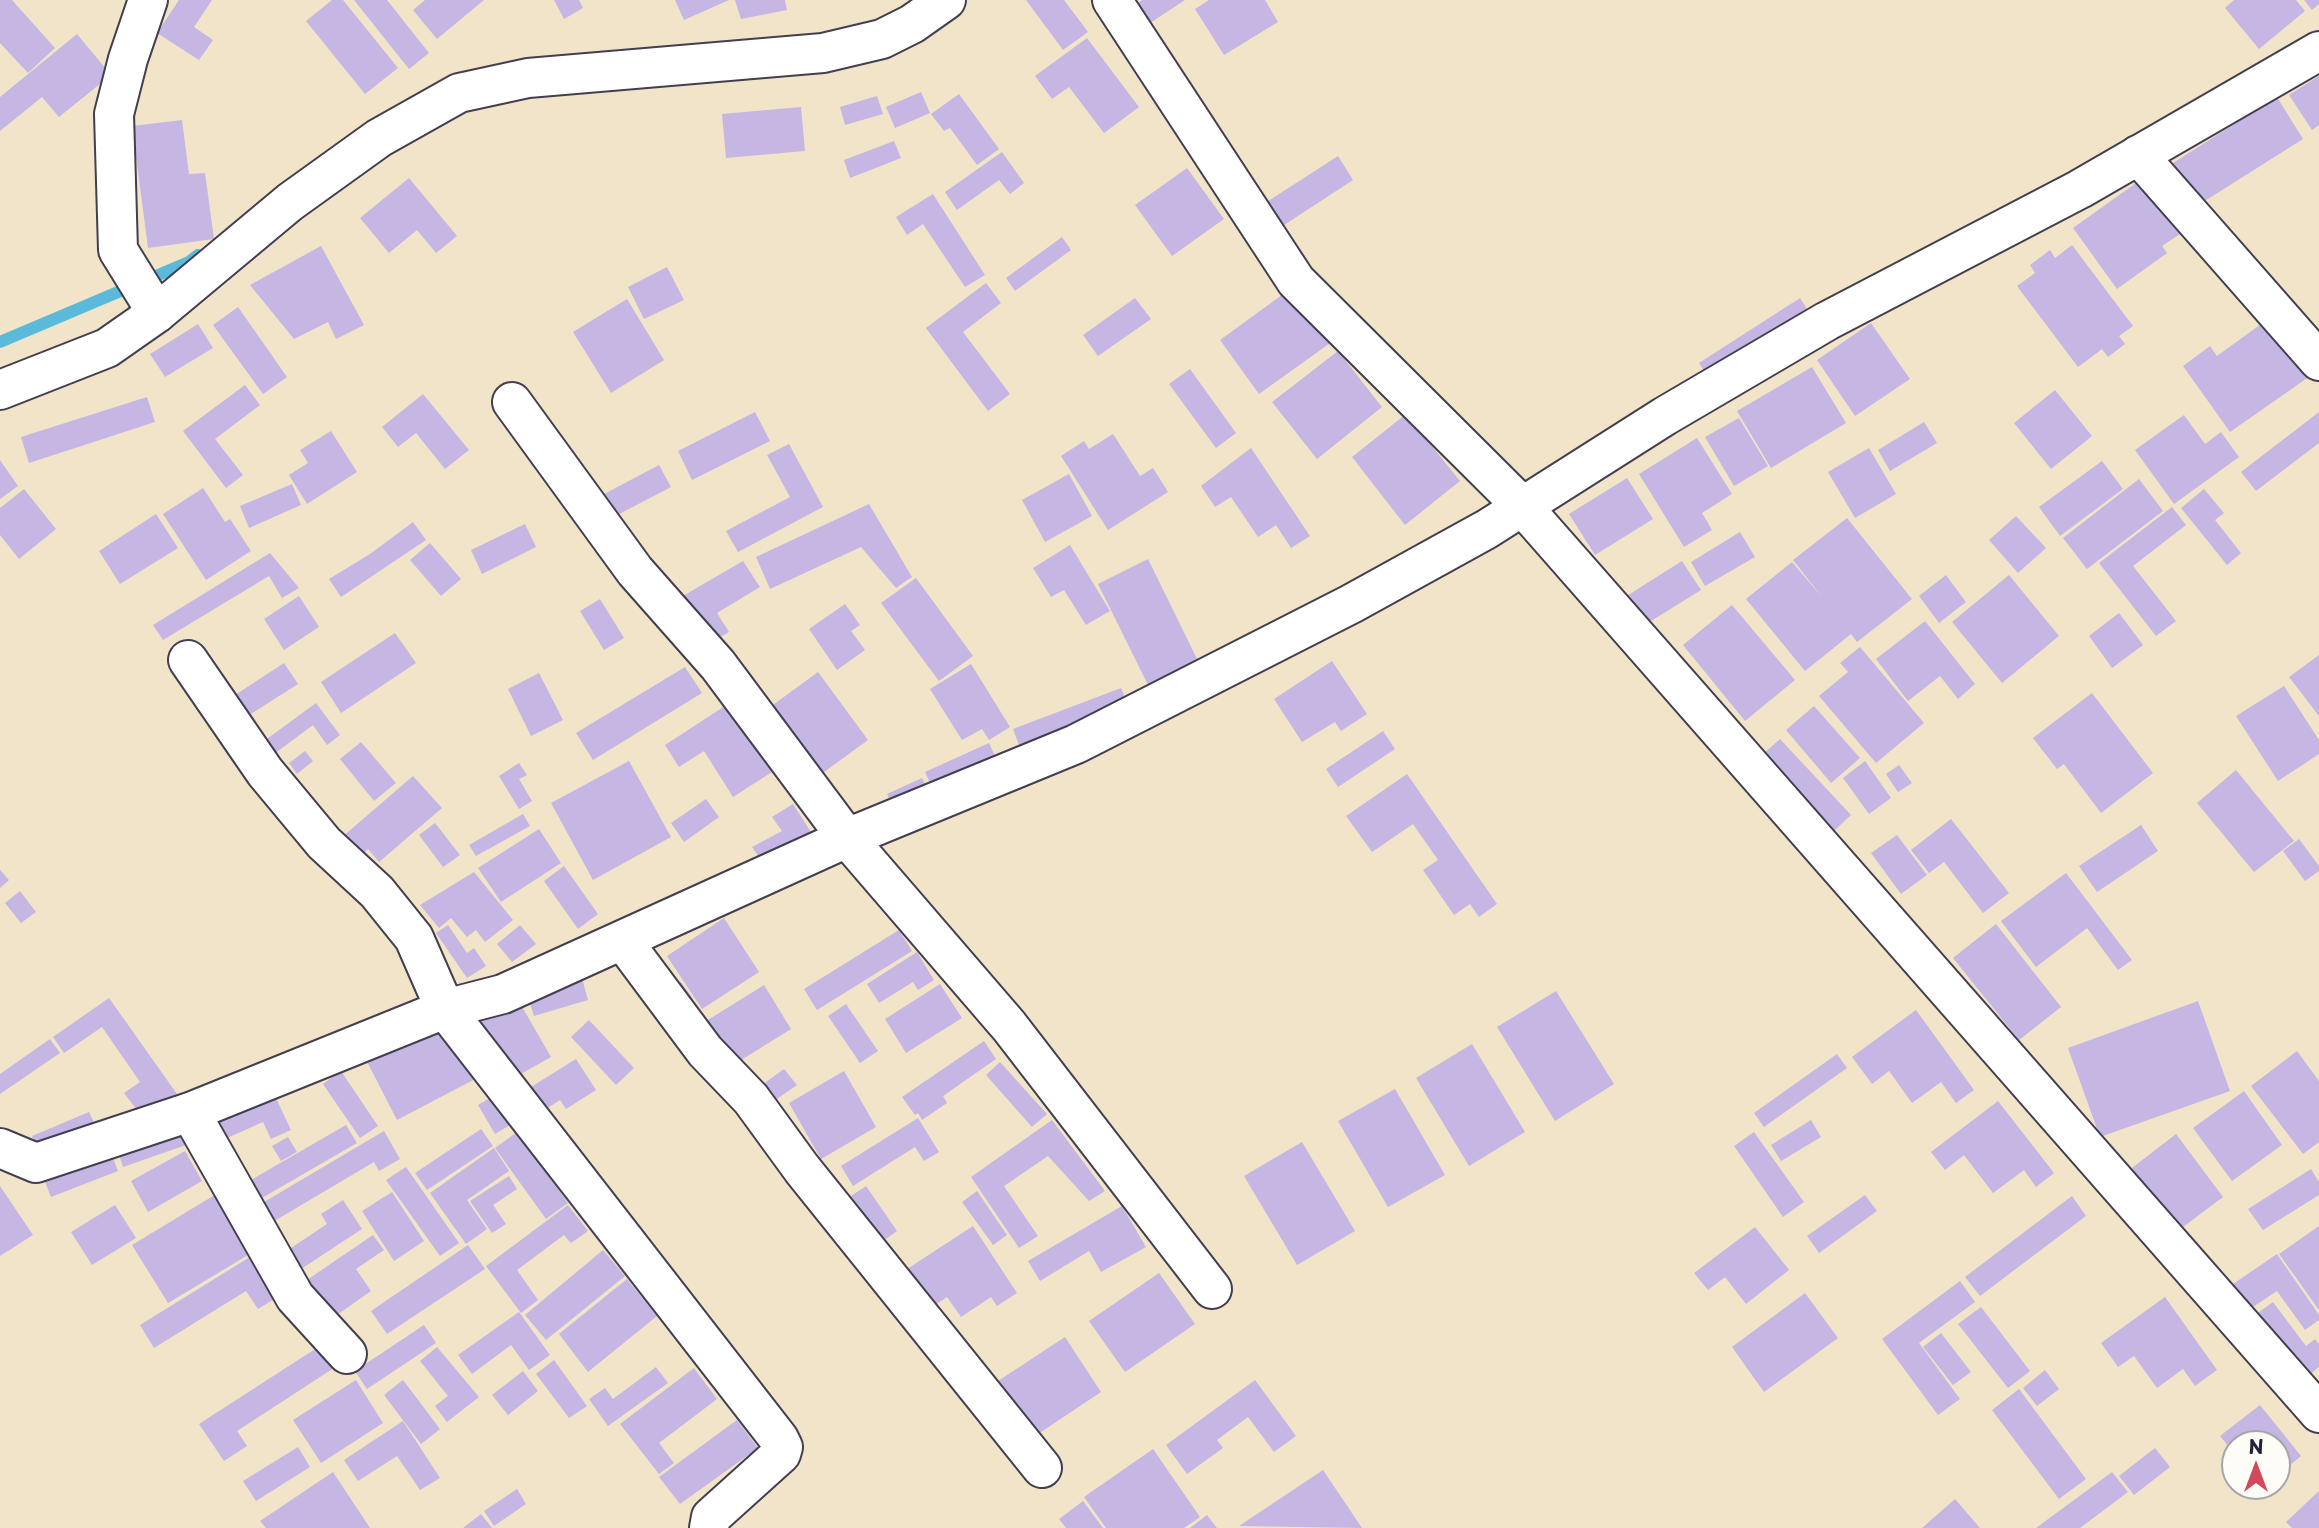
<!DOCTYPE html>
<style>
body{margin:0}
#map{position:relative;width:2319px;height:1528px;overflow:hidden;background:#f1e4c8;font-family:"Playpen Sans",sans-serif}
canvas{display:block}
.north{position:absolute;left:2221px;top:1430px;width:70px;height:70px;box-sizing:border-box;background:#fdfcf7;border:2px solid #a5a5ac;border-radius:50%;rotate:0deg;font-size:19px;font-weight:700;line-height:28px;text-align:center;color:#22223b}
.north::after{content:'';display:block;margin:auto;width:24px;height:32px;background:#d1495b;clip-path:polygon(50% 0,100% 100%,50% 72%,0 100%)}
</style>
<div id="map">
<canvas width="2319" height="1528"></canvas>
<div class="north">N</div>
</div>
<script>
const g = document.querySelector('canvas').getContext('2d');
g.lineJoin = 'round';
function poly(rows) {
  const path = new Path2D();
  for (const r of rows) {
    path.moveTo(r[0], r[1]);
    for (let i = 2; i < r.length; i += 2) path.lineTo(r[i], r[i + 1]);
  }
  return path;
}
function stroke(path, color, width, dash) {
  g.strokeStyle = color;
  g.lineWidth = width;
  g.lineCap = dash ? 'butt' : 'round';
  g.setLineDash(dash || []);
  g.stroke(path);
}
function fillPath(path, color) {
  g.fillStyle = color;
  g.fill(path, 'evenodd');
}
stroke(poly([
 [0,342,189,262,198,255]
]), '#5bbada', 12);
fillPath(poly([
 [0,0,12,0,55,48,28,73,0,43],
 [179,0,212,0,194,27,213,40,199,60,157,33],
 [332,0,343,0,398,68,365,94,306,21],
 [354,0,387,0,429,53,409,69],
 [425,0,484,0,437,39,413,10],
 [554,0,579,0,583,8,564,19],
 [675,0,729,0,684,20],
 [735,0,785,0,787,10,741,19],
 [1026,0,1064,0,1088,32,1063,50],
 [1142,0,1185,0,1144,27,1132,7],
 [1209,0,1265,0,1278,22,1224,55,1195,9],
 [2234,0,2296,0,2305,11,2259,49,2225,8],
 [2304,0,2319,0,2319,4,2312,10],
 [77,34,111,75,59,117,42,97,0,131,0,97],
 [1087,38,1139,107,1104,133,1069,87,1052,99,1035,76],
 [2319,76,2319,125,2312,130,2289,95],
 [921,92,930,113,895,128,886,107],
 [959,94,999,149,977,165,950,128,944,131,931,114],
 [877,96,883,114,845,125,840,107],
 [2277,97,2303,139,2200,204,2173,163],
 [801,107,805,151,726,158,722,114],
 [182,120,189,174,205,173,214,239,148,248,132,126],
 [894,141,901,158,850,178,844,160],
 [1002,152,1024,183,1010,194,999,180,957,210,945,192],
 [1338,156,1353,180,1278,229,1262,205],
 [1187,168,1224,219,1172,256,1135,205],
 [409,178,457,236,436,253,417,230,389,253,360,218],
 [2143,178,2183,232,2162,246,2167,253,2117,289,2073,228],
 [933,194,985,275,965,287,923,224,907,235,896,217],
 [1062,237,1071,250,1015,291,1006,278],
 [2072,245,2133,326,2119,336,2125,344,2108,357,2102,349,2078,367,2017,286,2035,273,2030,265,2050,250,2055,258],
 [321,246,364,325,336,339,328,322,294,339,250,285],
 [667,267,684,300,644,319,628,287],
 [986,283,1001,303,963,332,1010,394,988,411,926,328],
 [1293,287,1333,341,1259,394,1220,340],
 [1135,298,1151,319,1098,356,1083,335],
 [1800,298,1814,320,1713,385,1699,363],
 [627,299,664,360,611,393,573,332],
 [238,307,287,377,263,394,213,325],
 [2272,316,2313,374,2230,432,2183,366,2210,346,2217,356],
 [1871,323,1910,379,1855,416,1817,360],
 [198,324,213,348,165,377,150,354],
 [1338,351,1382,407,1317,459,1272,402],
 [1812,367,1846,423,1771,468,1737,411],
 [1190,369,1236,433,1216,448,1169,384],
 [245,385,260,405,215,439,243,475,226,488,183,431],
 [2055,390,2092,436,2051,469,2014,423],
 [423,394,469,450,445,469,416,433,398,447,382,427],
 [147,397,155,422,29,463,21,437],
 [755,412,770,441,692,480,678,451],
 [2319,412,2319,443,2256,491,2241,472],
 [1406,414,1460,481,1405,525,1352,457],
 [2184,415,2205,444,2221,432,2239,457,2174,504,2135,450],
 [1739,418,1768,466,1734,486,1705,437],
 [1924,422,1937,443,1890,471,1878,450],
 [331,431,357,472,307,504,289,475,308,463,300,450],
 [1113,434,1140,476,1153,468,1168,492,1108,530,1061,456,1084,441,1089,449],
 [1697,438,1732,494,1702,513,1712,530,1684,547,1639,474],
 [789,444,823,507,738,552,726,531,790,497,767,455],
 [1251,448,1310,536,1291,548,1276,525,1258,537,1231,497,1215,507,1201,486],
 [1869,448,1896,494,1855,518,1828,472],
 [0,460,18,486,0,499],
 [2102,461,2123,489,2060,536,2039,507],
 [659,465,671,487,604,522,593,500],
 [1069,474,1092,516,1045,542,1022,500],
 [1627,478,1653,519,1595,555,1569,514],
 [2139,479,2163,511,2087,569,2063,538],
 [292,484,301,505,249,528,240,506],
 [203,488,225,522,230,519,251,551,206,580,163,514],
 [24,489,56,529,19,559,0,535,0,508],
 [2204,489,2224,513,2215,520,2241,553,2227,565,2181,508],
 [869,504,912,577,896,588,861,547,770,589,756,557],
 [2172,507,2186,525,2133,566,2176,621,2156,636,2099,563],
 [156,514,178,548,120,584,99,551],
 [2016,516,2046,548,2018,573,1989,540],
 [1847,518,1912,599,1857,642,1851,634,1805,671,1746,599,1792,562,1822,597,1793,560],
 [413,522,426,540,341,597,329,579,370,554],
 [525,524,536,547,482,574,471,550],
 [1740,532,1755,557,1705,586,1691,562],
 [430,543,461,579,441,596,410,560],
 [1070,545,1110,611,1086,625,1064,590,1051,597,1033,568],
 [270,553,299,588,282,598,269,576,163,640,153,625],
 [1148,559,1201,667,1151,691,1098,584],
 [743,561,760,587,717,613,729,632,704,647,676,600],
 [1682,561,1701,590,1643,626,1625,597],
 [1946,575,1966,602,1939,623,1919,596],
 [2009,575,2059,636,2002,683,1952,622],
 [916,578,973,656,939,681,881,603],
 [299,596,319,627,284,650,264,619],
 [600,599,624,638,604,650,580,611],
 [845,604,860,625,851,631,865,650,837,670,809,629],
 [1732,605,1795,680,1745,721,1683,645],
 [2119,613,2143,645,2112,668,2089,636],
 [1925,621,1975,684,1958,699,1940,676,1908,701,1876,659],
 [395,633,416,663,341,713,321,682],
 [1860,647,1924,723,1876,763,1819,696,1848,672,1840,663],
 [2319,655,2319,716,2289,677],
 [1332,661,1367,714,1341,731,1335,722,1302,742,1274,699],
 [284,663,298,684,243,719,229,699],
 [971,664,1010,727,989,740,982,729,962,740,930,689],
 [685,667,702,693,593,760,576,733],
 [818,672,868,740,816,778,766,710],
 [539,673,563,720,531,736,508,689],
 [2284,686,2319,740,2319,754,2278,781,2236,716],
 [1121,688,1130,711,1022,753,1013,729],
 [2092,693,2153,773,2101,813,2064,764,2057,769,2033,738],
 [316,703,340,735,327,745,313,725,270,757,260,744],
 [728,704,772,772,733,797,704,751,679,767,665,745],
 [1814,706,1860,758,1831,783,1786,730],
 [1383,731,1395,749,1338,787,1326,769],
 [1780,739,1851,815,1834,831,1763,754],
 [361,742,396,783,374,801,340,759],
 [989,743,998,763,934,792,925,772],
 [305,751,313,761,297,774,289,763],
 [629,761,671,837,593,880,551,803],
 [1865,761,1891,798,1869,814,1843,778],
 [519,763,527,775,519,779,532,801,519,809,499,776],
 [1899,765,1912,783,1898,792,1886,774],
 [2236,770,2294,841,2254,872,2197,803],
 [1407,774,1497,904,1479,917,1470,904,1454,915,1423,870,1438,860,1413,824,1372,852,1346,816],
 [413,776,442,808,379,862,368,849,358,858,341,838],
 [922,778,930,794,895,810,887,794],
 [706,799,719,817,684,842,671,823],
 [793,804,816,840,764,864,752,847,782,831,772,817],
 [523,814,530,826,476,856,469,845],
 [1951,819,2009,893,1983,913,1944,862,1929,873,1911,850],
 [435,823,460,855,443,867,419,835],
 [2141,825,2158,851,2097,892,2079,866],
 [539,829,561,863,501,902,478,868],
 [1897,835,1927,875,1901,894,1871,853],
 [2299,839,2319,866,2319,871,2305,881,2283,851],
 [564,866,598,914,578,929,544,881],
 [0,870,9,880,0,888],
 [474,872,513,920,485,942,476,930,467,937,451,918,439,928,420,905],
 [2066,873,2132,960,2118,970,2087,928,2036,967,2001,921],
 [20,891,36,912,21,923,5,903],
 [724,918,759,972,702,1009,667,956],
 [1996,924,2061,1007,2019,1040,1953,958],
 [448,925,467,953,474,948,486,966,467,978,436,933],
 [520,925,536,944,512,962,497,944],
 [899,930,912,951,817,1010,804,989],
 [917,952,934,980,918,990,913,982,879,1003,867,984],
 [582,978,588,1000,534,1016,527,994],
 [681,982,693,999,682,1007,670,989],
 [940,984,962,1018,906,1053,885,1019],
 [764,985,791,1029,730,1067,695,1028],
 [1556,991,1614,1084,1555,1121,1497,1027],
 [109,998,177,1094,143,1118,124,1093,140,1082,102,1027,64,1053,53,1037],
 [517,998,551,1057,510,1080,466,1016],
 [2198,1001,2230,1091,2100,1137,2068,1048],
 [846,1004,878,1051,860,1063,828,1016],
 [1916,1010,1974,1090,1956,1103,1941,1082,1912,1103,1889,1071,1872,1084,1852,1057],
 [437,1017,479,1077,397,1120,361,1050],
 [589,1020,634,1068,616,1085,571,1037],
 [50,1039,60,1053,0,1094,0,1074],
 [984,1041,996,1059,943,1096,947,1103,922,1120,918,1113,915,1115,902,1097],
 [1472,1044,1525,1132,1469,1166,1416,1078],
 [2297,1051,2319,1081,2319,1142,2303,1154,2251,1086],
 [1837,1054,1847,1068,1764,1127,1754,1113],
 [576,1059,596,1090,566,1109,560,1100,532,1118,518,1095],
 [1000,1062,1047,1114,1032,1127,986,1075],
 [784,1069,797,1085,771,1103,759,1087],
 [341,1071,378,1126,360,1138,323,1084],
 [844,1071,876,1127,821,1159,789,1103],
 [1395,1089,1445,1175,1388,1207,1338,1121],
 [2244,1091,2282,1145,2232,1181,2193,1128],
 [274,1094,291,1130,271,1139,263,1122,216,1143,207,1125],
 [493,1096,510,1125,495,1134,478,1105],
 [1998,1101,2054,1173,2036,1187,2024,1170,1993,1193,1964,1155,1945,1170,1931,1152],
 [89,1112,96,1127,38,1152,32,1136],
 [918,1118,939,1152,924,1161,915,1147,853,1186,841,1166],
 [1052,1120,1105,1191,1089,1201,1048,1156,1004,1186,1038,1236,1019,1248,971,1177],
 [1811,1120,1821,1137,1781,1161,1771,1145],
 [182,1125,189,1144,123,1167,117,1148],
 [346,1125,357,1143,255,1202,244,1184],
 [481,1129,493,1146,427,1190,415,1173],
 [384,1131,400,1159,379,1171,374,1162,271,1223,259,1205],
 [517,1132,568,1203,546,1219,495,1148],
 [1754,1132,1804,1202,1783,1217,1734,1146],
 [2176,1134,2223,1197,2179,1230,2132,1168],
 [288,1137,297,1152,281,1161,272,1146],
 [1302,1142,1355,1231,1297,1265,1244,1176],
 [494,1148,509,1171,467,1200,487,1229,466,1244,430,1193],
 [110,1150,118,1171,51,1197,43,1177],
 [185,1151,202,1181,148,1212,131,1181],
 [406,1167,459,1243,440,1256,386,1180],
 [2311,1169,2319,1182,2319,1195,2263,1230,2248,1209],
 [509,1176,517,1189,493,1205,506,1224,492,1233,470,1201],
 [0,1186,33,1235,0,1256],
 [866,1186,897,1231,883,1241,851,1196],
 [977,1191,1007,1235,993,1245,962,1202],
 [392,1192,424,1241,394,1261,362,1211],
 [218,1193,253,1252,168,1303,132,1245],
 [1865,1195,1877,1211,1819,1253,1807,1236],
 [2072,1196,2086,1216,1980,1296,1965,1277],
 [343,1200,362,1229,298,1271,285,1252,327,1224,321,1214],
 [115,1205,136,1238,92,1265,71,1232],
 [568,1205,588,1231,571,1243,564,1235,517,1270,538,1300,521,1313,486,1266],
 [1122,1206,1146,1247,1101,1272,1089,1251,1040,1281,1028,1261],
 [973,1226,1017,1293,997,1306,991,1297,961,1317,947,1297,923,1313,898,1275],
 [2319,1226,2319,1310,2279,1254],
 [1755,1227,1789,1270,1746,1304,1725,1277,1708,1290,1694,1273],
 [373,1235,384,1250,356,1269,371,1291,327,1322,301,1284],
 [468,1245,485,1269,387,1334,371,1311],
 [603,1250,625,1276,546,1340,525,1315],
 [258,1252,284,1293,258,1309,246,1291,154,1348,140,1325],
 [2277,1254,2319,1315,2319,1320,2305,1330,2277,1291,2247,1311,2230,1286],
 [1159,1273,1195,1324,1125,1372,1089,1321],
 [627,1279,657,1316,588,1372,559,1334],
 [1960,1281,1975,1302,1919,1343,1960,1399,1938,1415,1882,1339],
 [1805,1293,1838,1338,1764,1392,1732,1347],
 [2165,1297,2217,1370,2195,1386,2183,1369,2157,1388,2134,1356,2118,1367,2101,1343],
 [2273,1302,2306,1346,2315,1339,2319,1344,2319,1367,2304,1379,2255,1315],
 [1981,1307,2030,1371,2008,1388,1958,1324],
 [519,1312,550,1355,529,1370,511,1345,472,1374,458,1355],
 [424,1325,436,1343,367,1389,355,1371],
 [1941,1333,1971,1372,1953,1385,1923,1347],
 [1065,1337,1101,1392,1035,1436,998,1381],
 [326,1342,340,1364,237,1431,247,1446,224,1461,199,1424],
 [437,1347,479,1397,447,1422,435,1406,448,1396,420,1361],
 [554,1360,587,1406,569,1418,536,1374],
 [656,1367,668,1383,608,1426,589,1399,605,1388,613,1399],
 [694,1368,717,1399,659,1443,674,1463,659,1474,620,1424],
 [2045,1370,2059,1389,2037,1406,2023,1388],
 [523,1371,538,1391,508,1415,492,1395],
 [356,1380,383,1423,321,1463,293,1420],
 [403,1380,440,1429,421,1444,384,1395],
 [1255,1380,1296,1436,1274,1452,1248,1417,1217,1440,1223,1448,1187,1474,1166,1445],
 [2019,1389,2086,1479,2059,1499,1992,1410],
 [2260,1405,2301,1456,2277,1476,2277,1444,2235,1444,2235,1454,2220,1436],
 [737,1420,758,1448,680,1504,659,1477],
 [403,1421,440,1478,420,1490,397,1456,358,1481,344,1460],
 [298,1447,310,1467,256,1501,243,1481],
 [2155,1448,2170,1467,2134,1495,2119,1476],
 [1153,1449,1200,1517,1184,1528,1106,1528,1084,1497],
 [1323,1470,1362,1528,1239,1526],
 [333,1472,370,1528,266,1528,260,1521],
 [2112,1472,2128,1492,2080,1528,2036,1528],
 [517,1489,526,1504,494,1526,484,1511],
 [2319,1491,2319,1528,2292,1528,2286,1522],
 [1955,1499,1980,1528,1922,1528],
 [1083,1501,1103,1528,1066,1528,1059,1519],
 [481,1514,492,1528,463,1528],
 [1207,1515,1217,1528,1190,1528]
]), '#c6b6e4');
const street = poly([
 [2138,155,2319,361],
 [0,390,107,348,157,313,290,202,379,138,459,93,528,78,823,53,882,39,912,24,946,0],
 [512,402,635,571,718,665,847,838,1009,1026,1212,1289],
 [1523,507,2319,1413],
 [188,660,265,772,324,843,377,892,414,938,445,1009,779,1439,783,1447,781,1454,711,1517,709,1528],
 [623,941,705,1051,751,1099,802,1169,1042,1468],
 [190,1112,295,1297,347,1354]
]);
const secondary = poly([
 [148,0,128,59,114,114,118,250,157,313],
 [1112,0,1296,281,1523,507],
 [0,1148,36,1163,190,1112,445,1009,503,994,847,838,1076,744,1351,604,1487,529,1665,416,1827,321,2080,189,2319,51]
]);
stroke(street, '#413f50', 42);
stroke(secondary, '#413f50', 42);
stroke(street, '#fff', 38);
stroke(secondary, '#fff', 38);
</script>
